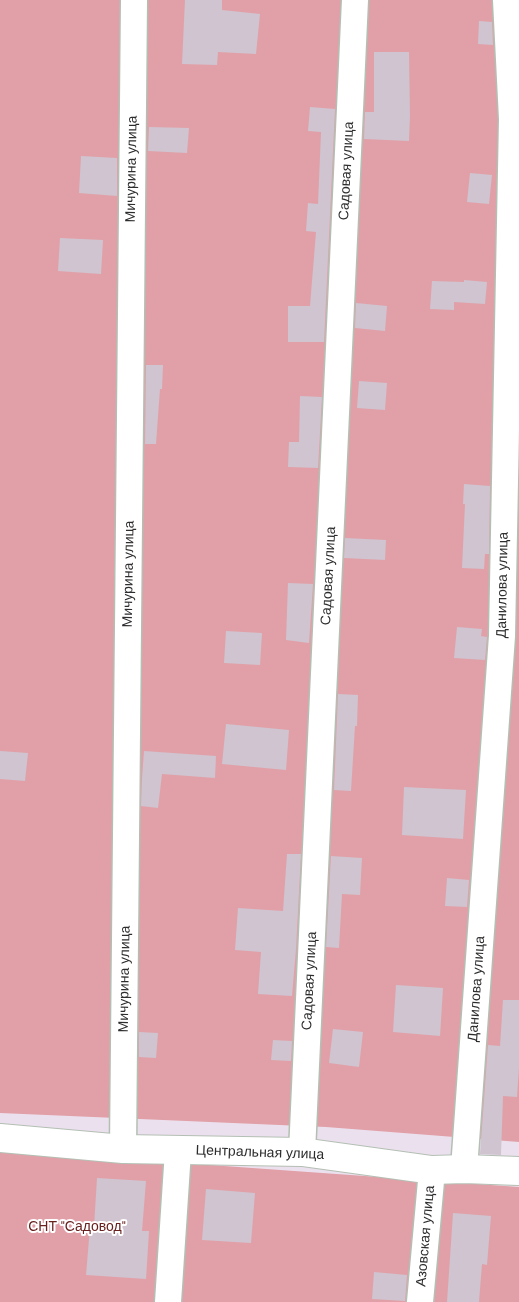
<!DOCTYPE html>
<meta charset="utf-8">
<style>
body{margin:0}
canvas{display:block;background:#ebe0ed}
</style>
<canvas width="519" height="1302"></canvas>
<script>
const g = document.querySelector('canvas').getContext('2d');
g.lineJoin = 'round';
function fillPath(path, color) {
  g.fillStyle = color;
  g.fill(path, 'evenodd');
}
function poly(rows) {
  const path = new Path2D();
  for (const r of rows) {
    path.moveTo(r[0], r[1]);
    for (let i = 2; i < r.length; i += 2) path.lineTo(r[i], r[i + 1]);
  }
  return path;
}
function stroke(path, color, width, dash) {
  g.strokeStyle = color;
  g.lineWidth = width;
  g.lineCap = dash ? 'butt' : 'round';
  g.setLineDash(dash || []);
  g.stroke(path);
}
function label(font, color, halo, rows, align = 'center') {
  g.font = font + ' "DM Sans",sans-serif';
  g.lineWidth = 4;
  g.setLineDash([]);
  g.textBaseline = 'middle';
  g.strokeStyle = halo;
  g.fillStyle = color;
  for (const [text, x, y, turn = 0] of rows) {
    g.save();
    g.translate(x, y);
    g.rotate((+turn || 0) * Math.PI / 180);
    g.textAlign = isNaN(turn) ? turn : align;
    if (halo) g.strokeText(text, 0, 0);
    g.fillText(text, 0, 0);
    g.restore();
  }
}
fillPath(poly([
 [0,0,519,0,519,1142,326,1127,0,1113],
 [0,1143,196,1164,519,1187,519,1302,0,1302]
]), '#e1a0a7');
fillPath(poly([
 [185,0,222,0,222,10,260,14,256,54,218,52,217,65,182,64],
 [479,21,492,22,493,45,478,44],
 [374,52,409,52,410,116,409,141,364,139,365,112,374,112],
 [310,107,335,109,324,342,288,342,288,306,310,306,316,232,306,231,308,203,318,204,321,132,308,131],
 [149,127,189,128,187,153,148,151],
 [81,156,117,158,117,196,79,193],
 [470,173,492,175,489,204,467,202],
 [60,238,103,240,101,274,58,271],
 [464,280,487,282,485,304,454,302,454,310,430,309,432,281,464,282],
 [356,303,387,306,385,331,355,328],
 [146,365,163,365,162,389,160,389,156,444,145,444],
 [359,381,387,383,385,410,357,408],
 [300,396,322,397,318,468,288,467,289,442,299,442],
 [464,484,490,486,489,554,485,554,484,569,462,568,465,504,463,504],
 [345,538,386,540,385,560,344,558],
 [288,583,313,584,309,643,286,640],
 [457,627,482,629,481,636,487,637,485,660,454,658],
 [226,631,262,633,260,665,224,663],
 [338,694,358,695,357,726,355,726,351,791,334,790],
 [226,724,289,730,286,770,222,764],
 [0,751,28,753,25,781,0,779],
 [144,751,216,756,215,778,162,774,158,808,141,806,142,778],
 [404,787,466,790,463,839,402,835],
 [287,854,301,854,296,949,292,996,258,994,261,952,235,950,238,908,283,911],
 [331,856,362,858,360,895,342,894,339,948,326,947],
 [447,878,469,880,467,907,445,906],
 [396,985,443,988,440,1036,393,1032],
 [503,1000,519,1000,519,1068,517,1097,503,1096,501,1155,480,1154,488,1045,500,1046],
 [333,1029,363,1032,359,1067,329,1063],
 [139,1032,158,1033,156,1058,139,1057],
 [273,1040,292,1041,291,1061,271,1060],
 [97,1178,146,1181,142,1231,149,1231,146,1279,86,1275,90,1227,94,1227],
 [206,1189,255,1193,251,1243,202,1240],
 [453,1213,491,1216,487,1265,482,1264,479,1302,447,1302],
 [374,1272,407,1275,405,1301,372,1299]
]), '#cfc4d0');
const minor = poly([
 [123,1149,134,0],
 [302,1152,355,0],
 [464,1169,502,636,512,119,506,0],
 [168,1302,178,1151],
 [420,1302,432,1170]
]);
const tertiary = poly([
 [0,1138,123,1149,302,1152,432,1170,464,1169,519,1171]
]);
stroke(minor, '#b4bfb4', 29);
stroke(tertiary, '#b4bfb4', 30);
stroke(minor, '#fff', 26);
stroke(tertiary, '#fff', 28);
label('14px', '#2d2d2d', '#fff', [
 ["Мичурина улица",132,169,-89],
 ["Садовая улица",347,171,-87],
 ["Мичурина улица",129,574,-89],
 ["Садовая улица",329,576,-87],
 ["Данилова улица",503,585,-89],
 ["Мичурина улица",125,979,-89],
 ["Садовая улица",310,981,-87],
 ["Данилова улица",477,989,-86],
 ["Центральная улица",260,1153,2],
 ["Азовская улица",426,1236,-85]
]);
label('14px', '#68211f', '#fff', [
 ["СНТ \"Садовод\"",77,1227]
]);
</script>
